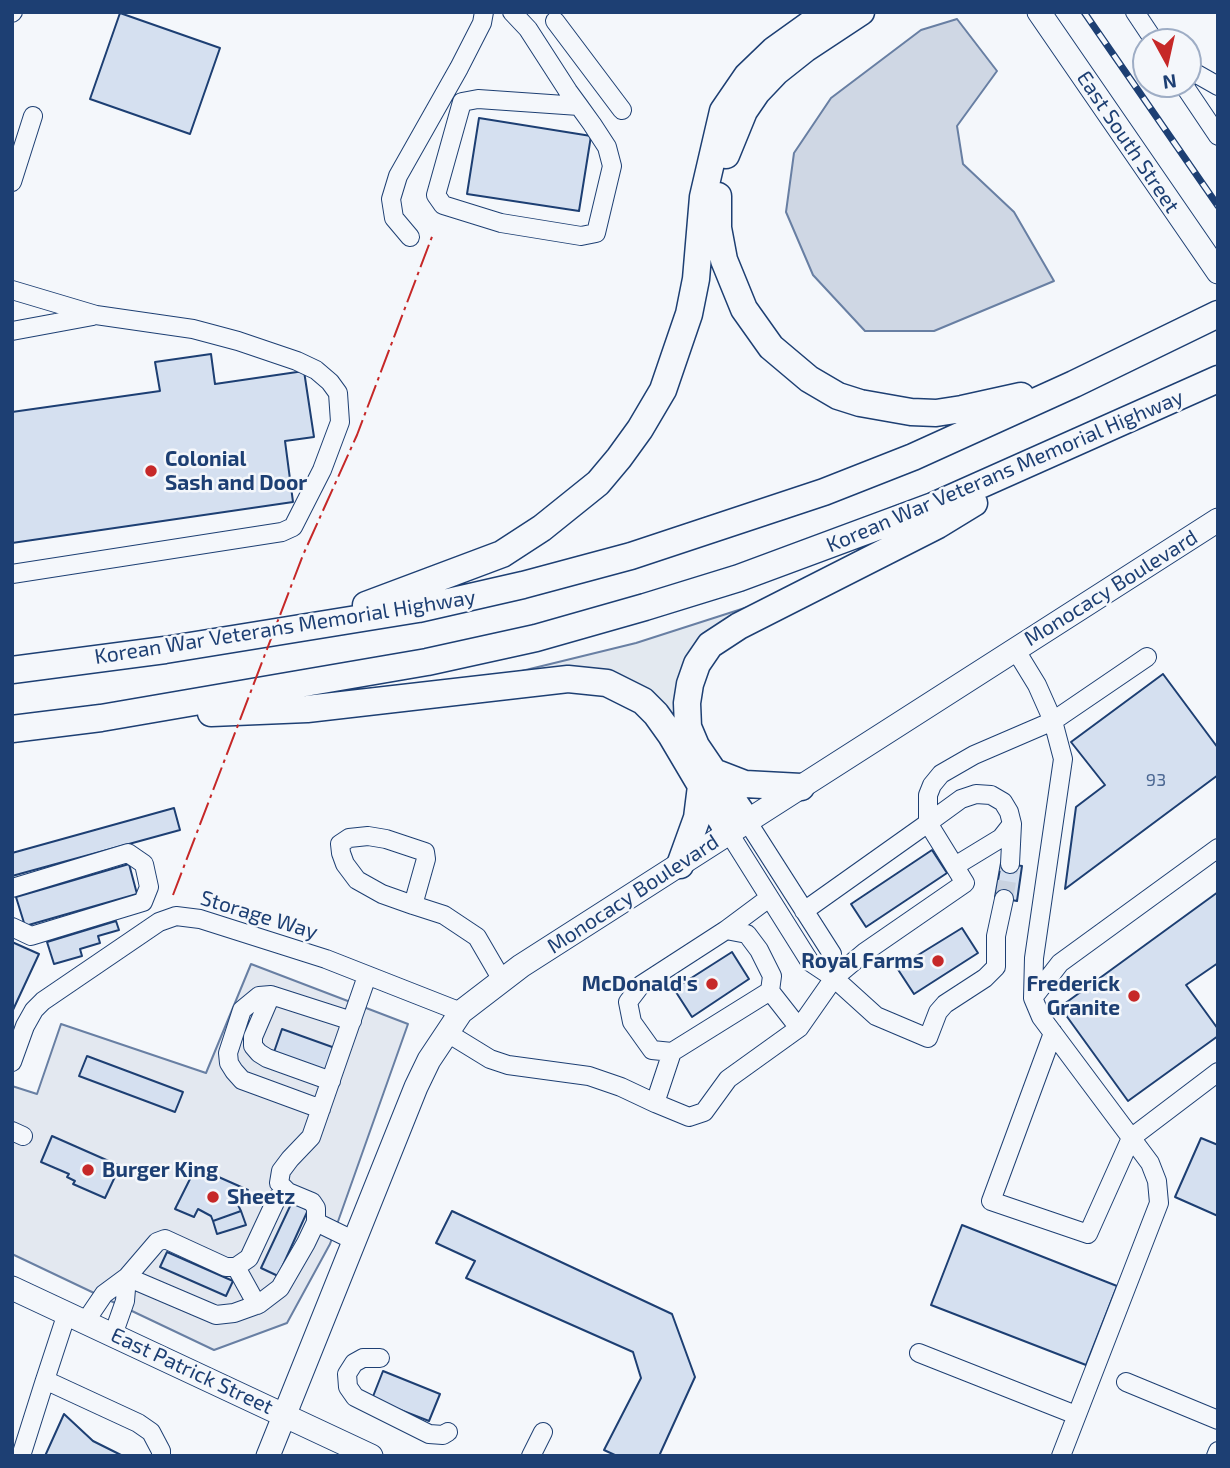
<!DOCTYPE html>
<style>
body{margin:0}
#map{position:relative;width:1230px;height:1468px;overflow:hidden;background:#f4f7fb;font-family:"Exo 2",sans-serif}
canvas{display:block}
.frame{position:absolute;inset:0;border:14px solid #1d3f73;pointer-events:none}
.north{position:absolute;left:1132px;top:28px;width:70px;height:70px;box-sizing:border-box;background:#f4f7fb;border:2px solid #9eadc5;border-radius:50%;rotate:172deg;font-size:19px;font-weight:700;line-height:28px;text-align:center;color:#1d3f73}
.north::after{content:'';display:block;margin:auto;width:24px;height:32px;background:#c62828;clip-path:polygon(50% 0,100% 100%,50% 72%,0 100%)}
</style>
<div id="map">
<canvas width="1230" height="1468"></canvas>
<div class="frame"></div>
<div class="north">N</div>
</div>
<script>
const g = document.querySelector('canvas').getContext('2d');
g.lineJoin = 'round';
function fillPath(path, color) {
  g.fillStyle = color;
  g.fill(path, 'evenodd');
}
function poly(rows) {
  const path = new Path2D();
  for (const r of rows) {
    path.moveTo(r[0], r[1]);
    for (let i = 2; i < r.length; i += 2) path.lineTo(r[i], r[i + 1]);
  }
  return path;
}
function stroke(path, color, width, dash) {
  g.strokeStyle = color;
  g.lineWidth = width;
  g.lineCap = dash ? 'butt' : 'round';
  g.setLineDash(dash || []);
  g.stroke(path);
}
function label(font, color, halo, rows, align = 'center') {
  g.font = font + ' "Exo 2",sans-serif';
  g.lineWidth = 5;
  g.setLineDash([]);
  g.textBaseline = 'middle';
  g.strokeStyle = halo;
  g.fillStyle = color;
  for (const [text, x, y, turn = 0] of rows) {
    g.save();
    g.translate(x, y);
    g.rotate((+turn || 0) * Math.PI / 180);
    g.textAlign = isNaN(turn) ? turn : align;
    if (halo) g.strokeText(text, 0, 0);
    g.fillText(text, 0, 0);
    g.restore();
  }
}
const green = poly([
 [779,597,734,618,676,720,655,700,493,678,636,643,779,597]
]);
fillPath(green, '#e3e9f0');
stroke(green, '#687fa3', 2);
const parking = poly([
 [251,964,408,1024,330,1244,287,1323,214,1350,12,1254,12,1086,37,1094,61,1024,206,1073,251,964]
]);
fillPath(parking, '#e3e8f0');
stroke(parking, '#687fa3', 2);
const water = poly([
 [957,19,997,71,957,126,963,164,1014,212,1054,281,934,331,865,331,813,275,786,212,794,153,831,98,921,30,957,19]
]);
fillPath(water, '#cfd7e4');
stroke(water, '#687fa3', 2);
const building = poly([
 [120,13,220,48,190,134,90,99,120,13],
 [479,118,591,136,579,211,467,194,479,118],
 [211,354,215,384,304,371,314,437,285,441,293,502,12,543,12,412,160,391,155,362,211,354],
 [1163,674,1218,748,1218,775,1065,889,1076,807,1105,785,1071,742,1163,674],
 [174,808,180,830,12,876,12,853,174,808],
 [932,850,947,873,866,927,851,904,932,850],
 [1001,863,1022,866,1017,901,995,897,1001,863],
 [129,864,137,894,25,926,16,897,129,864],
 [1218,892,1218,963,1186,985,1218,1029,1218,1036,1128,1101,1060,1007,1218,892],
 [116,921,119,930,98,936,100,943,80,949,82,956,54,964,47,942,116,921],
 [962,928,978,953,914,994,897,968,962,928],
 [12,942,39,954,12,1012,12,942],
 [732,952,749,979,692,1017,674,989,732,952],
 [282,1029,335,1048,327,1071,274,1052,282,1029],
 [87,1056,183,1092,175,1112,79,1076,87,1056],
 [52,1136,120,1166,105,1198,73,1184,75,1181,67,1177,69,1174,41,1162,52,1136],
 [1201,1138,1218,1145,1218,1216,1175,1197,1201,1138],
 [196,1167,248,1190,238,1205,241,1211,213,1221,211,1216,198,1209,194,1217,175,1209,196,1167],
 [292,1202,308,1210,278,1276,261,1268,292,1202],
 [241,1211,246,1225,217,1234,213,1221,241,1211],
 [452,1211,672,1314,695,1377,659,1456,617,1456,604,1450,641,1378,633,1352,466,1278,475,1261,436,1243,452,1211],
 [962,1225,1117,1286,1086,1365,931,1305,962,1225],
 [167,1252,233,1281,226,1296,160,1267,167,1252],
 [383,1371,440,1394,429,1421,372,1399,383,1371],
 [64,1414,93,1441,123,1456,45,1456,64,1414]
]);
fillPath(building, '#d5e0f0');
stroke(building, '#1d3f73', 2);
stroke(poly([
 [1004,899,1010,864]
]), '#c9d2e0', 18, [18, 9]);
const minor = poly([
 [512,12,528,29,568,91,579,106,592,124,607,147,612,166,596,233,581,236,501,223,443,205,436,195,462,102,478,99,579,106],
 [1135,12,1155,42],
 [12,13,13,12],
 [555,21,622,110],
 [1188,69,1218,86],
 [1183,84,1218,136],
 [12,182,33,116],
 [410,237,394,218,391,199,398,176,459,68,482,23,484,12],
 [12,290,96,315,193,329,238,341,297,361,316,370,330,382,338,393,340,422,322,470,293,527,282,532,12,574],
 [12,331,93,316],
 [747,821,832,954,834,978],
 [729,833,810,962,834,978,876,1016,928,1038,938,1012,945,1004,985,978,996,967,996,936,1004,899],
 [955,866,1001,838,1012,824],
 [12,888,128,853,144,864,149,887,143,902,31,936,12,927],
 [413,905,426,859,425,852,386,839,368,836,349,838,340,844,341,853,345,864,357,880,382,894,413,905,444,915,477,937,502,980],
 [804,911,928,823,928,795,932,785,941,774,974,755,1053,721,1037,685,1015,649],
 [726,930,769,898],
 [770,991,799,1028],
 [271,995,253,1037,253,1046,259,1053,267,1058,331,1081],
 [1033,998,1060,963,1218,848],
 [446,1032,490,1059,508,1065,589,1076,621,1087,655,1103,672,1052,770,991,772,976,759,950,747,934,726,930,641,985,628,1002,632,1022,652,1050,672,1052],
 [1053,1033,991,1201,1088,1234,1131,1138,1218,1072],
 [12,1062,25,1026,34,1010,43,1001,159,922,176,916,200,919,326,959,461,1012],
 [655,1103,689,1117,704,1112,728,1079,799,1028,834,978,865,952,965,883,928,823,961,799,976,794,991,795,1003,802,1009,812,1012,824,1010,864],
 [321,1109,253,1084,242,1080,234,1071,229,1063,228,1053,242,1010,259,996,271,995,352,1021],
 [12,1131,23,1136],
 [355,1241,316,1222,316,1208,312,1202,288,1192,279,1183,281,1171,290,1159,311,1137,367,976],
 [236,1267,257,1305],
 [127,1277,216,1315,234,1313,259,1304,280,1288,306,1243,316,1222],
 [67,1313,45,1380,138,1423,151,1432,161,1451,161,1456],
 [85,1322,104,1294,127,1277,157,1242,165,1239,226,1267,236,1267,249,1258,277,1198,288,1192],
 [113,1335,125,1301,127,1277],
 [919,1353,1076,1415],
 [380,1358,363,1358,354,1363,347,1374,348,1387,355,1397,429,1434,443,1435,448,1432],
 [1126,1382,1218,1420],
 [21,1456,45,1380],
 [531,1456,543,1432],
 [1061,1456,1159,1203,1157,1181,1150,1163,1041,1017,1033,998,1034,958,1063,759,1053,721,1147,657],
 [1216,1456,1218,1451]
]);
const major = poly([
 [1039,12,1218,272],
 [12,1288,371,1456],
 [268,1456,416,1087,429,1060,461,1012,521,966,1218,520]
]);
const highway = poly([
 [726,155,744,111,757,92,776,72,805,49,861,12],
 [718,196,718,228,724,260,744,309,771,347,809,379,838,396,860,403,911,412,936,413,962,409,1021,396],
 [366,605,502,554,542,528,598,483,619,458,640,429,663,390,689,314,696,279,703,197,723,111,747,76,774,50,827,12],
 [12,670,165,650,418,609,523,585,631,556,824,492,913,457,1074,384,1218,314],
 [211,713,307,709,568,679,607,683,643,701,656,714,671,735,729,833],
 [12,729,101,718,427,662,536,638,645,607,739,578,933,506,1218,379],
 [714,772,745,784,801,787],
 [747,821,696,746,688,727,687,703,690,684,697,664,710,645,739,626,938,525,974,503],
 [680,865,697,818,701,786]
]);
stroke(minor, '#1d3f73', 20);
stroke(major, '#1d3f73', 25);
stroke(highway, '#1d3f73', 29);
stroke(minor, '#f4f7fb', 18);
stroke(major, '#f4f7fb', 23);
stroke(highway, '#f4f7fb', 26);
const rail = poly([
 [1084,12,1218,206]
]);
stroke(rail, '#1d3f73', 7);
stroke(rail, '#f4f7fb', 4.5, [13]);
stroke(poly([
 [173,895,303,555,357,435,433,234]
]), '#c62828', 2, [24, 5, 3.5, 5]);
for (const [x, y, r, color] of [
 [151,471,7,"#c62828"],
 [938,961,7,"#c62828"],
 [712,984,7,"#c62828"],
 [1134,996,7,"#c62828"],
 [88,1170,7,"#c62828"],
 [213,1197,7,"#c62828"]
]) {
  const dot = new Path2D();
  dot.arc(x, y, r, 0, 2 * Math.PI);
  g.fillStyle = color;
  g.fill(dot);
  stroke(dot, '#f4f7fb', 2.5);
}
label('18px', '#4b6792', null, [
 ["93",1156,780]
]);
label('21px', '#1d3f73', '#f4f7fb', [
 ["East South Street",1128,142,56],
 ["Korean War Veterans Memorial Highway",1005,471,-23],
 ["Monocacy Boulevard",1111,588,-32],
 ["Korean War Veterans Memorial Highway",285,627,-9],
 ["Monocacy Boulevard",633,894,-33],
 ["Storage Way",259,915,17],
 ["East Patrick Street",192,1371,25]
]);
label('bold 21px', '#1d3f73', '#f4f7fb', [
 ["Colonial",165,459],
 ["Sash and Door",165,483],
 ["Royal Farms",924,961,"right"],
 ["McDonald's",698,984,"right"],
 ["Frederick",1120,984,"right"],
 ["Granite",1120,1008,"right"],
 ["Burger King",102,1170],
 ["Sheetz",227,1197]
], 'left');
</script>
